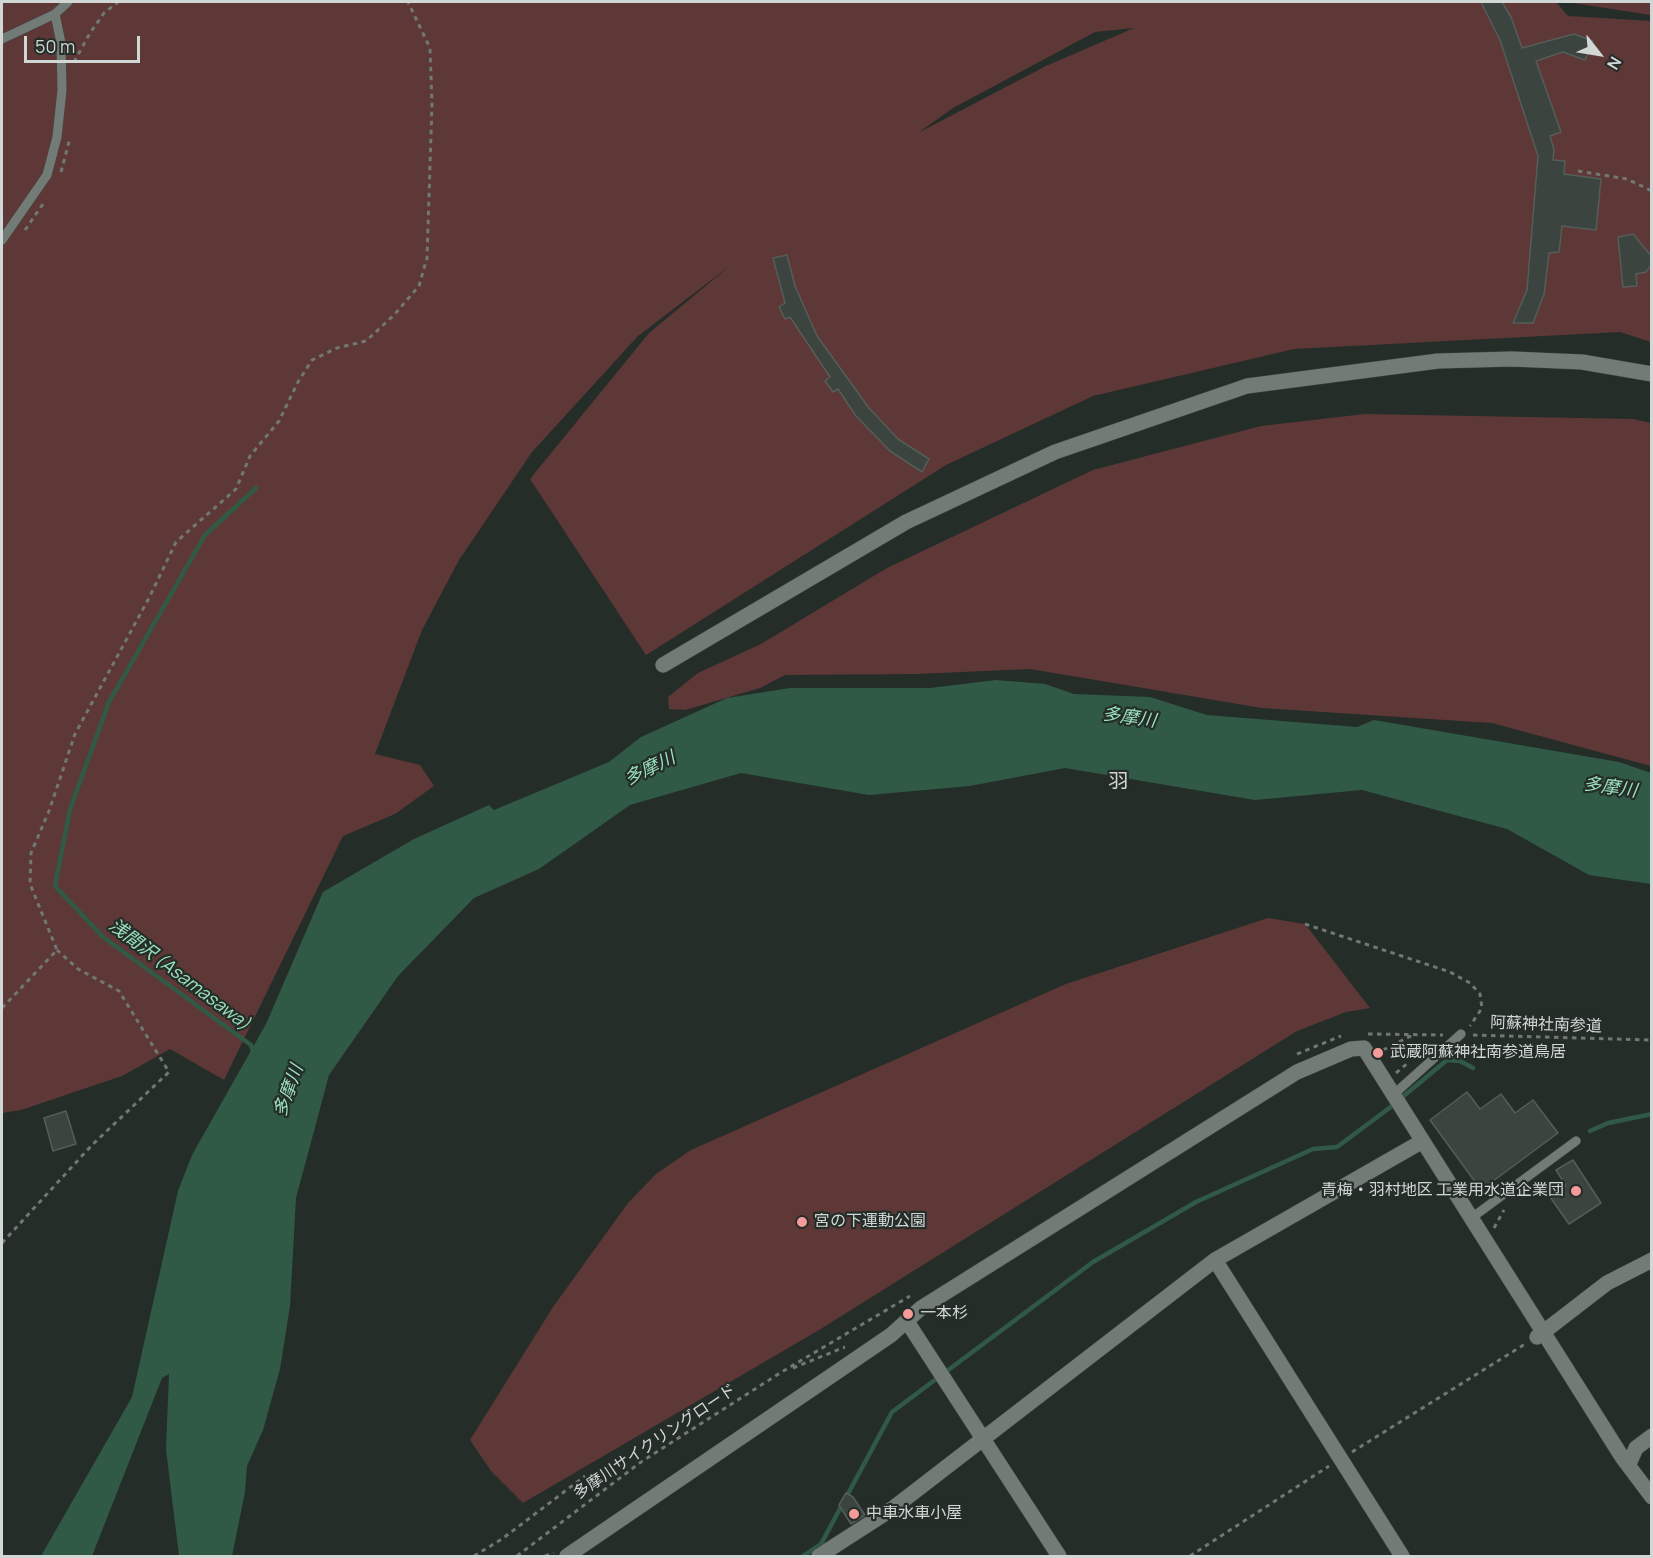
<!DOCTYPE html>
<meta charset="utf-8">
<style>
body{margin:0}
#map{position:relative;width:1653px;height:1558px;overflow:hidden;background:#252d29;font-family:Manrope,sans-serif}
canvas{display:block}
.frame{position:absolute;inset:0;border:3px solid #d1d7d4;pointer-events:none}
.north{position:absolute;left:1569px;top:24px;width:60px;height:60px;-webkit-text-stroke:4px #252d29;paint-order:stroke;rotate:121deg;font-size:16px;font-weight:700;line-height:24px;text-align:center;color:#d1d7d4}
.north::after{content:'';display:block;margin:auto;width:21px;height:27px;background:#d1d7d4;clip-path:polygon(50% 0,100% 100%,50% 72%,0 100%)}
.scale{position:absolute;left:24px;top:36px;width:116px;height:27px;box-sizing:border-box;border:3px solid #d1d7d4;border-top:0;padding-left:8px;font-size:18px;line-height:21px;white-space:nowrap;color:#d1d7d4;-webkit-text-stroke:4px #252d29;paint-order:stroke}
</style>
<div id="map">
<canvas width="1653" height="1558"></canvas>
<div class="frame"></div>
<div class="north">N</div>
<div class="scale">50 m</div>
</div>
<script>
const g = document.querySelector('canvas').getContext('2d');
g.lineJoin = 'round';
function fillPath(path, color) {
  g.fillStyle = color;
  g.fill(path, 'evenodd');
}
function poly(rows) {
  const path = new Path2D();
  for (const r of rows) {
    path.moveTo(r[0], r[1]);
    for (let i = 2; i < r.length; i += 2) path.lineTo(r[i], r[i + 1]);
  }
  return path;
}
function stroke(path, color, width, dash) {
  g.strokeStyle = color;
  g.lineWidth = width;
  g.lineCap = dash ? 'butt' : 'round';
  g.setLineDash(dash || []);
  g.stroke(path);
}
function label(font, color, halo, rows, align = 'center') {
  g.font = font + ' Manrope,"Noto Sans JP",sans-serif';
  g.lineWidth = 4.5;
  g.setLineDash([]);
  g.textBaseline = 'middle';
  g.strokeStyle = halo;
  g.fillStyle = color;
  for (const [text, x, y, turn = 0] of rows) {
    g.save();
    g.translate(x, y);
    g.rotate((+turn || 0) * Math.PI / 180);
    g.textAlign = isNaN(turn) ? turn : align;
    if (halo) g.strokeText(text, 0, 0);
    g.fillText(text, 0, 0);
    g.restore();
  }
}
fillPath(poly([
 [2,2,1556,2,1568,16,1651,21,1651,342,1620,332,1294,349,1093,396,946,465,646,655,530,479,649,333,731,265,638,336,532,452,459,560,422,630,375,754,420,765,434,786,395,814,343,836,224,1080,170,1049,122,1076,21,1110,2,1113],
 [1134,28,1046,66,918,133,953,108,1095,32],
 [1566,2,1651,2,1651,15],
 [1365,414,1633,419,1651,423,1651,766,1492,723,1262,708,1030,669,916,674,785,675,760,688,685,710,669,709,668,697,698,673,761,644,887,568,1093,470,1261,426],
 [1268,918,1305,924,1370,1008,1346,1012,1297,1031,819,1330,523,1503,491,1471,470,1440,553,1307,628,1203,656,1174,691,1150,1066,984]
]), '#5e3837');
fillPath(poly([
 [996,680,1045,684,1074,694,1150,697,1207,715,1357,727,1374,720,1619,762,1651,773,1651,884,1589,875,1507,829,1362,790,1255,800,1065,768,970,786,869,795,741,773,630,805,539,869,474,898,398,976,329,1075,296,1198,290,1306,280,1369,263,1430,247,1466,245,1492,232,1556,179,1556,166,1449,169,1374,162,1378,92,1556,41,1556,132,1397,178,1191,192,1155,266,1024,323,892,414,839,489,805,494,810,609,762,641,737,727,698,790,688,930,688]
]), '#305a45');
stroke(poly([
 [254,1054,251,1045,103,937,55,886,70,809,109,702,205,535,256,488],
 [1590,1131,1608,1123,1652,1114],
 [803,1556,821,1544,892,1412,1093,1262,1196,1202,1313,1149,1337,1147,1388,1109,1447,1060,1460,1061,1473,1068]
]), '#305a45', 4.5);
const building = poly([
 [1481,2,1502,2,1511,17,1522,48,1574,34,1593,41,1585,60,1563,52,1536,61,1561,132,1550,136,1554,150,1553,160,1565,161,1564,174,1601,179,1596,230,1562,226,1559,252,1549,253,1544,294,1533,323,1513,323,1527,290,1538,156,1500,40,1481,2],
 [1633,234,1652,257,1652,264,1646,272,1636,274,1637,286,1623,287,1618,237,1633,234],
 [787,255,795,286,817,336,869,408,898,439,929,459,922,472,890,451,856,416,838,389,833,392,825,381,830,377,790,317,785,319,779,307,785,303,773,258,787,255],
 [1467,1092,1480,1109,1501,1094,1515,1113,1533,1100,1558,1133,1481,1190,1430,1120,1467,1092],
 [66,1111,76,1144,53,1151,44,1118,66,1111],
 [1573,1160,1601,1203,1569,1224,1550,1197,1566,1186,1556,1170,1573,1160],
 [846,1493,853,1497,865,1515,851,1524,839,1505,846,1493]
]);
fillPath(building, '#3b443f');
stroke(building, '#555d58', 1.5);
const lane = poly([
 [2,39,55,14,68,2],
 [2,240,47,175,57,137,62,90,61,43,55,14],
 [1393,1095,1461,1034],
 [1470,1219,1576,1141]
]);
const street = poly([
 [663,665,906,522,1055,452,1247,386,1438,361,1512,359,1582,362,1652,374],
 [1215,1260,1402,1556],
 [908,1323,1059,1556],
 [1537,1337,1607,1283,1652,1260],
 [1629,1464,1636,1448,1652,1436],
 [567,1556,891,1335,921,1308,1297,1072,1351,1049,1364,1048,1622,1457,1652,1497],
 [819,1556,892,1509,1215,1260,1421,1142]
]);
stroke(lane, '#414744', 10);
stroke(street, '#414744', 16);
stroke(poly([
 [74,62,90,33,104,13,118,2],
 [1578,171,1627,179,1652,191],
 [61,172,70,138],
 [25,230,45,201],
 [1305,924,1450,972,1470,983,1480,994,1482,1008,1470,1026],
 [2,1008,57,950,30,884,31,853,49,811,75,734,149,598,176,542,236,489,250,456,279,421,298,382,312,360,337,348,366,341,394,315,419,286,427,258,432,104,430,48,408,2],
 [1368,1034,1443,1035],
 [1473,1035,1652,1040],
 [1383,1050,1415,1034],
 [1297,1054,1341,1036],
 [1396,1073,1409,1062],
 [1494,1228,1504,1210],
 [2,1243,92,1145,169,1072,119,991,78,969,57,950],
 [793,1368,845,1347],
 [1352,1452,1525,1344],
 [474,1556,502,1539,585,1476],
 [517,1556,641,1462,780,1373,910,1296],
 [545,1556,554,1553],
 [1190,1556,1329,1466]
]), '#717874', 3, [4.5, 4.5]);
stroke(lane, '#727b76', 9);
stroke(street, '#727b76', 15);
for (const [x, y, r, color] of [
 [1378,1053,6,"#f59b99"],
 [1576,1191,6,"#f59b99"],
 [802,1222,6,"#f59b99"],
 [908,1314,6,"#f59b99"],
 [854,1514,6,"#f59b99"]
]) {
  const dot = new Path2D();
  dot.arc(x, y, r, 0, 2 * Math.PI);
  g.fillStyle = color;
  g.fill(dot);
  stroke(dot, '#252d29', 2);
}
label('16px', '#d1d7d4', '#252d29', [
 ["阿蘇神社南参道",1546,1025,2],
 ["多摩川サイクリングロード",655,1442,-34]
]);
label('16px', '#d1d7d4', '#252d29', [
 ["武蔵阿蘇神社南参道鳥居",1390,1053],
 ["青梅・羽村地区 工業用水道企業団",1564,1191,"right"],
 ["宮の下運動公園",814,1222],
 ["一本杉",920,1314],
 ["中車水車小屋",866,1514]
], 'left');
label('italic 18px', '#9ae2bd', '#252d29', [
 ["多摩川",1129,718,8],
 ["多摩川",650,769,-26],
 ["多摩川",1610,788,8],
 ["浅間沢 (Asamasawa)",179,975,37],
 ["多摩川",289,1091,-70]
]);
label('20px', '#d1d7d4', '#252d29', [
 ["羽",1118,782]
]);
</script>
